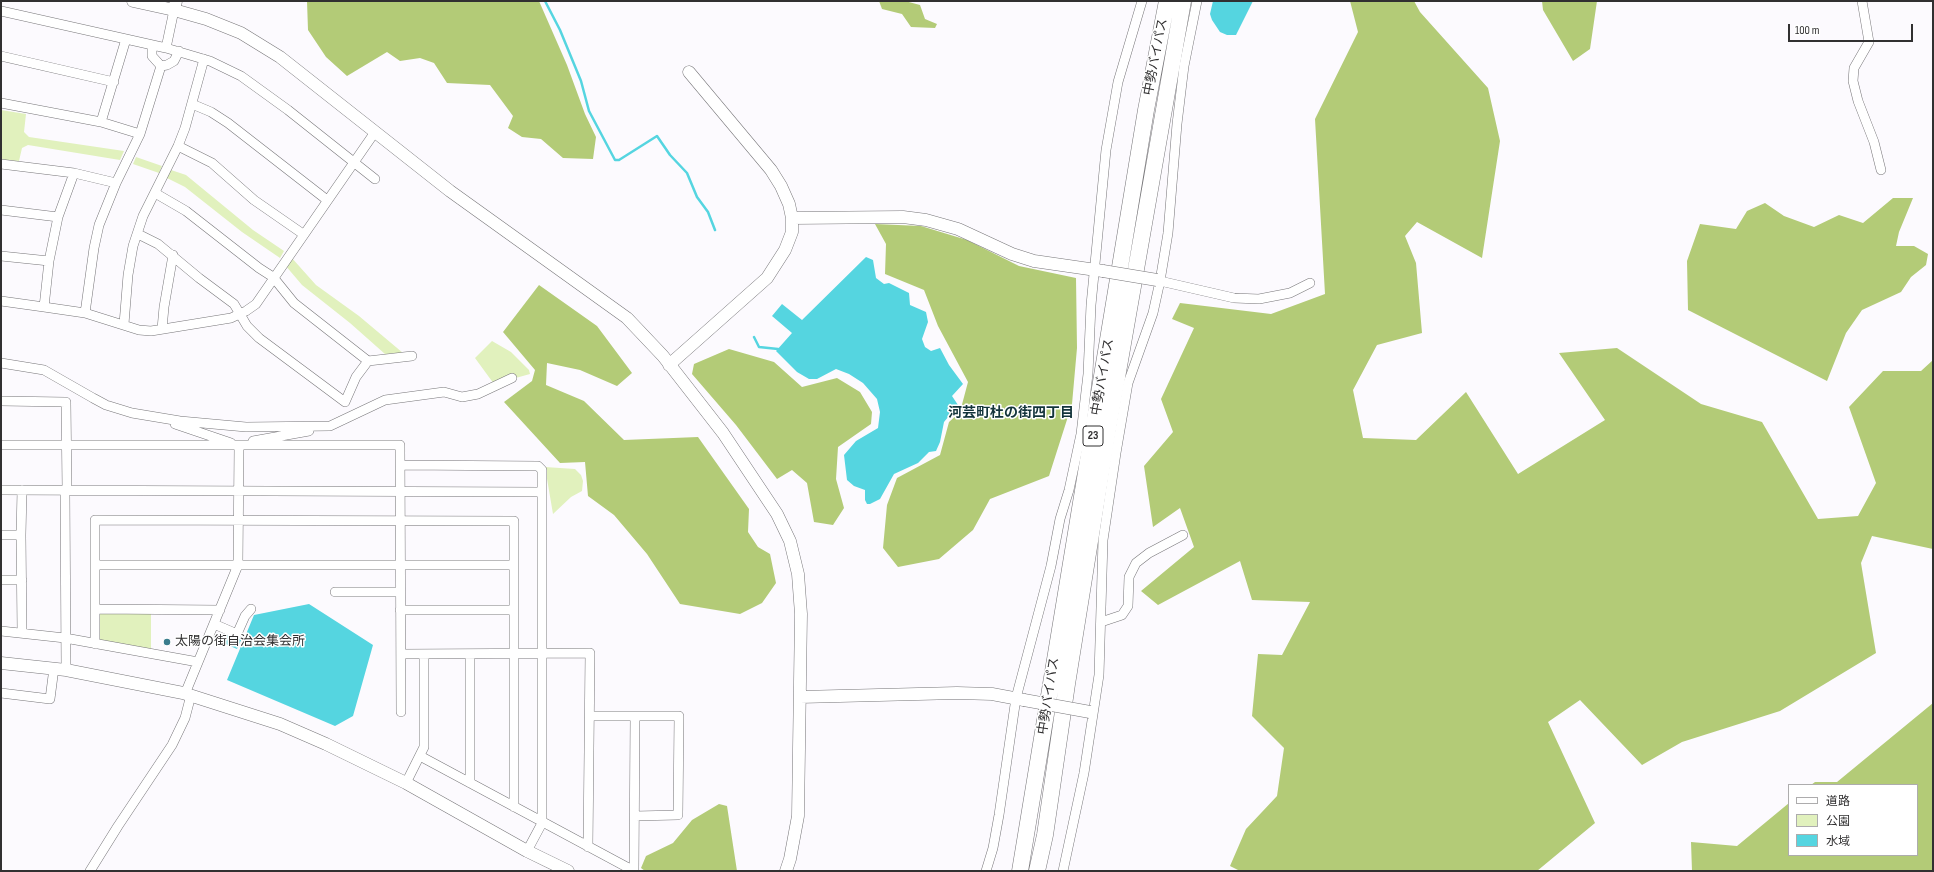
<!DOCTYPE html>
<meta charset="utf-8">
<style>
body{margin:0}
#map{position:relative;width:1934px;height:872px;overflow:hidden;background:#fcfafe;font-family:"Sofia Sans Condensed","Noto Sans JP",sans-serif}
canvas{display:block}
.frame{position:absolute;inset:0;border:2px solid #313031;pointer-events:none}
.legend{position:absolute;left:1788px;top:784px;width:130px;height:72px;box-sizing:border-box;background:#fff;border:1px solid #adacad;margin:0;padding:5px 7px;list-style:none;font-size:12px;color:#313031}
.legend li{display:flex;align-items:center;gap:8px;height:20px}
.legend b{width:20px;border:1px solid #adacad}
.scale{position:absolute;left:1788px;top:24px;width:125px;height:18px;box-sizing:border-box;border:2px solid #313031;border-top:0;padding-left:5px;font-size:12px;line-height:14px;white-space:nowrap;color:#313031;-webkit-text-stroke:3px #fff;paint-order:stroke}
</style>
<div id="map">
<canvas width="1934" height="872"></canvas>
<div class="frame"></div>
<ul class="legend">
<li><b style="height:5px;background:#fff"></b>道路</li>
<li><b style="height:11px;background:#e1f1bd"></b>公園</li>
<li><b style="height:11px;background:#55d5e0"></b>水域</li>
</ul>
<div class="scale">100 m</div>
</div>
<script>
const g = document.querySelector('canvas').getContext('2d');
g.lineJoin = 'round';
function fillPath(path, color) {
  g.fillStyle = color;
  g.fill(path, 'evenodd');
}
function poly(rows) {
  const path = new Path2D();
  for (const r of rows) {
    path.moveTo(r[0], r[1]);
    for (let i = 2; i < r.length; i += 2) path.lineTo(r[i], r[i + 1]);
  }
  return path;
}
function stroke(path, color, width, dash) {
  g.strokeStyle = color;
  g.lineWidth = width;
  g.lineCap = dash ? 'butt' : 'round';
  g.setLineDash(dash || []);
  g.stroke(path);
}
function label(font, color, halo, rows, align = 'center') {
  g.font = font + ' "Sofia Sans Condensed","Noto Sans JP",sans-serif';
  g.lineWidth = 3;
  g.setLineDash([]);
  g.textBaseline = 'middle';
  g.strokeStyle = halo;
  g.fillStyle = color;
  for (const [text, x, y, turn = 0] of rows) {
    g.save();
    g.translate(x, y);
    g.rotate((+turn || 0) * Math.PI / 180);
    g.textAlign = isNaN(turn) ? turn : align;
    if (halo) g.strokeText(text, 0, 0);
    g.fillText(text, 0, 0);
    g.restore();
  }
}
fillPath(poly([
 [1,110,26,114,24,132,29,137,124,151,120,160,28,145,22,148,19,161,1,160],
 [136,157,162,166,159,173,133,164],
 [168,169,186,175,253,230,284,251,280,258,242,232,185,187,165,177],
 [291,257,316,285,359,316,403,353,385,354,350,323,302,285,285,265],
 [492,341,511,352,529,370,530,374,494,384,475,358],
 [545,467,575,469,581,475,583,481,582,491,571,497,553,514],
 [97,610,151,610,151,652,96,644]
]), '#e1f1bd');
fillPath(poly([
 [307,1,539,1,567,65,585,114,596,137,593,159,563,158,541,139,522,137,508,128,513,116,490,85,447,83,434,63,420,58,400,61,387,52,347,76,326,57,308,30],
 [879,1,905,1,920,5,925,19,937,24,935,28,911,27,902,14,882,9],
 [1350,1,1414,1,1420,12,1488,88,1500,141,1482,258,1417,222,1405,236,1416,263,1422,333,1377,345,1353,390,1363,438,1416,440,1466,392,1518,474,1605,420,1559,353,1617,348,1701,404,1762,422,1818,519,1858,516,1876,483,1849,407,1883,371,1921,371,1933,360,1933,549,1872,536,1861,563,1876,653,1780,711,1682,742,1642,765,1580,700,1548,722,1595,823,1537,871,1240,871,1230,866,1246,829,1277,796,1284,748,1252,716,1258,654,1282,655,1310,602,1252,600,1240,561,1158,605,1141,591,1194,547,1180,508,1153,527,1144,466,1173,432,1161,399,1194,328,1172,319,1180,303,1271,314,1325,294,1315,119,1358,32],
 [1542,1,1597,1,1590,49,1573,61,1543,10],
 [1893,198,1913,198,1899,232,1896,246,1914,246,1928,254,1926,265,1911,277,1901,292,1862,310,1846,333,1827,381,1688,310,1687,261,1700,224,1736,229,1747,211,1765,203,1784,216,1814,227,1839,215,1863,223],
 [875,224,921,226,967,240,1019,266,1076,278,1077,348,1072,404,1049,476,990,499,973,530,939,559,898,567,883,548,887,505,897,478,940,455,949,422,960,412,968,382,938,326,924,290,885,274,886,244],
 [539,285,597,326,632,373,617,386,580,370,547,363,546,385,584,401,624,440,698,437,749,509,748,532,758,547,770,554,776,583,762,603,740,614,680,604,647,554,614,515,588,496,585,462,560,463,504,402,532,381,535,370,503,332],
 [729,349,774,362,802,387,837,378,860,392,872,412,871,424,838,447,836,479,844,508,833,525,814,522,807,483,792,470,777,479,736,425,692,374,694,364],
 [1933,703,1933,871,1692,871,1691,842,1737,846,1789,803,1789,855,1917,855,1917,785,1811,785,1815,782,1837,782],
 [719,804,727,806,737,871,645,871,641,868,646,856,673,843,692,820]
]), '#b3cb77');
fillPath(poly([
 [1213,1,1253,1,1236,35,1227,35,1220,32,1212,20,1210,14],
 [866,257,873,260,876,278,884,284,889,283,909,293,910,305,926,312,928,322,922,339,925,347,931,351,940,348,949,365,963,384,952,396,958,405,944,422,940,442,936,451,929,452,918,463,894,474,880,499,870,504,867,504,865,500,865,490,854,486,847,480,844,455,856,441,878,428,880,412,877,399,863,383,849,374,836,369,817,379,809,379,797,372,776,351,792,333,772,316,782,304,802,320],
 [309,604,373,645,353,716,335,726,227,680,254,615],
 [225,631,242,638,237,649,221,642]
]), '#55d5e0');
stroke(poly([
 [545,1,560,30,581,81,589,111,615,160,619,160,657,136,670,155,687,173,697,197,708,212,715,230],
 [754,337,759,347,778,349]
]), '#55d5e0', 2.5);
const street = poly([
 [1862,1,1869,42,1854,68,1853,81,1858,101,1874,142,1881,170],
 [1,11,166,48,210,61,241,76,288,110,375,179],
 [152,45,152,56,161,66,167,65,174,61,179,51],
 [166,48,174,10],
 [1,56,114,82],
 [1,103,101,122,140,134],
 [192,104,211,112,228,123,327,200],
 [101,122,126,39],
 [178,146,212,163,254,200,303,234],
 [1,164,74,173],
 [116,183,74,173,58,217,49,261,44,307,85,313,94,248,99,225,116,183,140,134,161,66],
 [155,193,186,211,259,268,273,277,294,303,368,361],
 [1,210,58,217],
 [138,234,158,244,199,278,234,304,247,326,259,338,345,402,356,377,368,361,412,356],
 [1,256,49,261],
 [1160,281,1234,298,1259,299,1290,293,1310,283],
 [1,301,44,307],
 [85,313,139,330,151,331,231,318,246,311,256,304,375,132],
 [124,324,128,275,133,246,143,216,178,146,185,128,204,59],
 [162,329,164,307,173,255],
 [1,363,44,370,93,398,106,405,132,413,180,421,246,427,330,426,385,400,444,392,462,397,478,394,512,378],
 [1,401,66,402,67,490],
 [175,424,231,443],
 [253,441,309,431],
 [1,445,400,445,401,712],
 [400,465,538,466,542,470,542,823,527,851],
 [1,490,541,492],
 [65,490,66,670],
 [1,535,21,535,22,633],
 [21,535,22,490],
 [96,565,514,565],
 [1,580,22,580],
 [335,592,400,592],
 [96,609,220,610],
 [400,610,514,610],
 [1101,622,1122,615,1128,606,1129,577,1136,563,1149,553,1183,535],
 [214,624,237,634,245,616,251,609],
 [1,631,65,638,198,662],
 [95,644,95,520,514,521,514,807],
 [401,654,590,653,588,847],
 [470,655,470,783],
 [1,693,50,699,54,668],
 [183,693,187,689,238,565,239,446],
 [591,716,679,716,678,815,635,816],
 [420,756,634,871],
 [406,783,424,747,424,654],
 [90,871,118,826,172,745,185,718,191,695],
 [634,871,635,716],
 [986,871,993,848,999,815,1016,698,1051,566,1060,519,1069,490,1081,434,1088,374,1091,305,1106,150,1118,82,1142,1],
 [1063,871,1084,773,1099,675,1103,540,1116,453,1128,383,1153,313,1160,281,1168,233,1177,124,1184,66,1197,1]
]);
const secondary = poly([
 [133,1,174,10,176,1],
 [174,10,206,19,241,33,280,57,450,191,627,318,663,356,723,433,777,514,790,541,798,574,801,614,798,816,790,859,786,871],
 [792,218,903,217,926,220,958,229,1012,254,1034,261,1103,271],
 [669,365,767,278,785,250,792,232,792,218,789,204,781,186,771,170,689,72],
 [1,663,66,670,183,693,280,724,326,744,406,783,527,851,568,871],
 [800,697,957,693,992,694,1024,700]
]);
const highway = poly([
 [1020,871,1146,110,1167,1],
 [1037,871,1045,835,1067,684,1108,429,1183,1]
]);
stroke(street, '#777679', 10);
stroke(secondary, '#777679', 13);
stroke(highway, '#777679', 17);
stroke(street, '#fff', 9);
stroke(secondary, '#fff', 12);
stroke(highway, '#fff', 16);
const secondaryBridge = poly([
 [1103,271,1157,280],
 [1024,700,1090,712]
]);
stroke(secondaryBridge, '#777679', 13, []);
stroke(secondaryBridge, '#fff', 12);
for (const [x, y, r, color] of [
 [167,642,4,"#3a7d8d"]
]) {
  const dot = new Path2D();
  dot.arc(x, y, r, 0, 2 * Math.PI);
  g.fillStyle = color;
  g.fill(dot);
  stroke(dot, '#fff', 1.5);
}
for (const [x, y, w] of [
 [1093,436,20]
]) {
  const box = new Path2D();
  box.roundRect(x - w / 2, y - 10, w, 20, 3);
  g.fillStyle = '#fff';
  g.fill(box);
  stroke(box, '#313031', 1);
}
label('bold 12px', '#313031', null, [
 ["23",1093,436]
]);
label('13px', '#313031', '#fff', [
 ["中勢バイパス",1156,57,-79],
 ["中勢バイパス",1103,377,-80],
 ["中勢バイパス",1049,696,-81]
]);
label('13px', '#313031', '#fff', [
 ["太陽の街自治会集会所",175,642]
], 'left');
label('bold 14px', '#13343b', '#fff', [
 ["河芸町杜の街四丁目",1011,413]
]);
</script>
